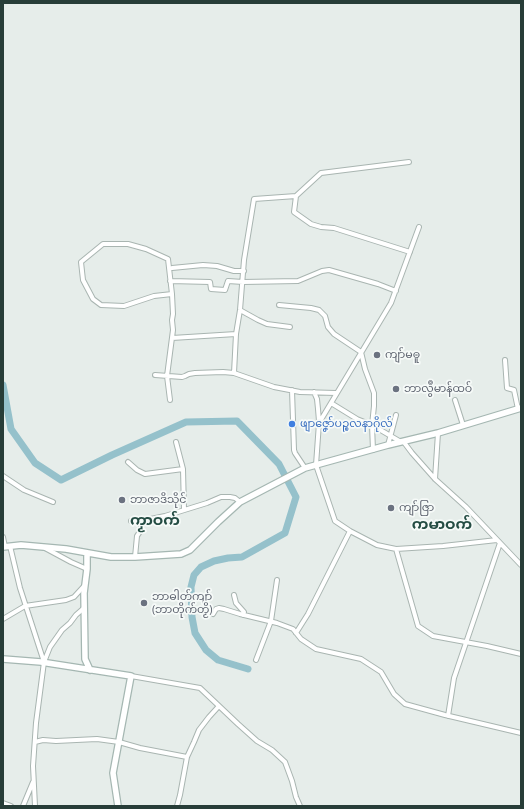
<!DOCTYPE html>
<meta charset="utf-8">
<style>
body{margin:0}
#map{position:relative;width:524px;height:809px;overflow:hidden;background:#e6edea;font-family:"Archivo Narrow",sans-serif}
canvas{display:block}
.frame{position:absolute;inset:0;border:4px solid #273d38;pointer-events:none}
</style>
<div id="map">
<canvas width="524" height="809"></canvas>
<div class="frame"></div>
</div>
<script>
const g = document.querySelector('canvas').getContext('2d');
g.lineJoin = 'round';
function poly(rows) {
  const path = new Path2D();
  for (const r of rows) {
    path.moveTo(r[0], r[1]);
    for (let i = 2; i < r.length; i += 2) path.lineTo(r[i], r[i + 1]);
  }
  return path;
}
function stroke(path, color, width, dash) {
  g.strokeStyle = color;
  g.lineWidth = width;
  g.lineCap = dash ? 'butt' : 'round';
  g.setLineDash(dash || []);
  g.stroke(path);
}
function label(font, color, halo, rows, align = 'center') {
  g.font = font + ' "Archivo Narrow","Noto Sans Myanmar",sans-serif';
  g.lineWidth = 3.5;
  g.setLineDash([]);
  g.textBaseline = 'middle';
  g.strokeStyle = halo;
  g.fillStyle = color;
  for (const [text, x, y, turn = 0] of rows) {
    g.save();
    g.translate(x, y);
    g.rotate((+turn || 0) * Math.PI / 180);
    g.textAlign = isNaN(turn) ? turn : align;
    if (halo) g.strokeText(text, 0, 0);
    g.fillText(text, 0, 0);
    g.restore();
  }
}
stroke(poly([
 [3,385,11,429,35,463,61,480,112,455,186,422,237,421,279,464,296,497,285,533,242,557,228,558,214,561,201,567,194,575,191,587,192,617,195,633,206,650,218,660,248,669]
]), '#95c1cb', 7);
const street = poly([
 [296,196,321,173,409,162],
 [419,227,391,303,319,423,316,465,335,521,350,531,377,545,396,549,443,546,497,540],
 [172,268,203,265,217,266,234,271,244,271],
 [170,281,210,282,211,289,225,290,228,281,243,282,298,281,322,271,329,270,378,284,396,291],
 [279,305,311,308,319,310,325,316,328,327,334,334,361,352,365,369,374,393,374,406,372,425,373,450],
 [240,310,258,320,267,324,290,327],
 [236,334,240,310,244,260,254,199,296,196,294,212,311,224,321,227,334,228,410,252],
 [172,338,236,334,234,373,274,387,300,392,336,393],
 [505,360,507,388,514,390,518,409],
 [155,375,182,377,185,376,189,374,195,373,223,372,234,373],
 [292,390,294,450,295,453,305,468],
 [314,392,317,399,318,409,319,421],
 [170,400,167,376,173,330,172,320,173,314,172,294,168,259,146,249,128,244,103,244,81,262,83,280,93,299,101,305,124,306,154,296,172,294],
 [455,400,463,425],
 [331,403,357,419,372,425,401,442],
 [403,441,412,453,435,479,466,507,521,565],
 [176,442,183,469,184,510],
 [388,445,396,415],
 [128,462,137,470,145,474,183,469],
 [3,476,24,490,53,502],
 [435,479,438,433],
 [131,521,141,521,165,516,207,503,221,497,230,497,235,498,240,502],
 [3,537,5,547],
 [10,546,20,588,44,662,36,723,33,766,35,806],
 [45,548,71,562,87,569],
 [396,549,418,626,433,636,487,646,521,654],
 [135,557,137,536,141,530,141,521],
 [234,595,236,603,244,612,243,615],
 [213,614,216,609,219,608,224,609,240,614,277,623,293,629,301,639,316,649,361,659,381,672,394,694,405,704,445,715,521,733],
 [3,619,25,606,66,600,74,597,85,585],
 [296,633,308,614,350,531],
 [256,660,271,621,277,580],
 [44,662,50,647,62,630,70,623,76,615,84,608],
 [131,676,200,688,238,724,257,741,272,750,285,762,292,781,296,797,300,806],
 [448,716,454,678,500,543],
 [35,742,43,740,56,741,97,739,119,742,140,748,187,757],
 [3,803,11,806],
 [23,806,33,782],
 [177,806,180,795,187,757,194,742,199,730,209,717,219,706]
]);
const secondary = poly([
 [3,547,21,545,66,549,111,557,135,557,181,554,190,550,218,522,240,502,305,468,388,445,438,433,521,408],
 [87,553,87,569,84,593,85,659,90,670],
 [3,659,41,662,131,676,113,773,118,806]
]);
stroke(street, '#a9b5b1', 6);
stroke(secondary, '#a5b7b2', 8);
stroke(street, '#fff', 4);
stroke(secondary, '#fff', 5.5);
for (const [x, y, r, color] of [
 [377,355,4,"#6b7280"],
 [396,389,4,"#6b7280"],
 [292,424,4,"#3f7fe0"],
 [122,500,4,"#6b7280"],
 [391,508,4,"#6b7280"],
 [144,603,4,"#6b7280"]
]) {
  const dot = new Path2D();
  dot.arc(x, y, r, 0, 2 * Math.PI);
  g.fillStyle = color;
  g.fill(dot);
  stroke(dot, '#f6faf8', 1.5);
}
label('11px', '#5b616d', '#f6faf8', [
 ["ကျာ်မၜူ",385,355],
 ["ဘာလွဳမာန်ထဝ်",404,389],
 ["ဘာဇာဒိသိုင်",130,500],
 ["ကျာ်ဇြာ",399,508],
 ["ဘာဓါတ်ကျာ်",152,597],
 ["(ဘာတိုက်တၟိ)",152,610]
], 'left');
label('11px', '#366cbe', '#f6faf8', [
 ["ဖျာဇၞော်ပဉ္စလနာဂိုလ်",300,424]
], 'left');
label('bold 15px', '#254d44', '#f6faf8', [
 ["ကၟာဝက်",155,521],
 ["ကမာဝက်",442,525]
]);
</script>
